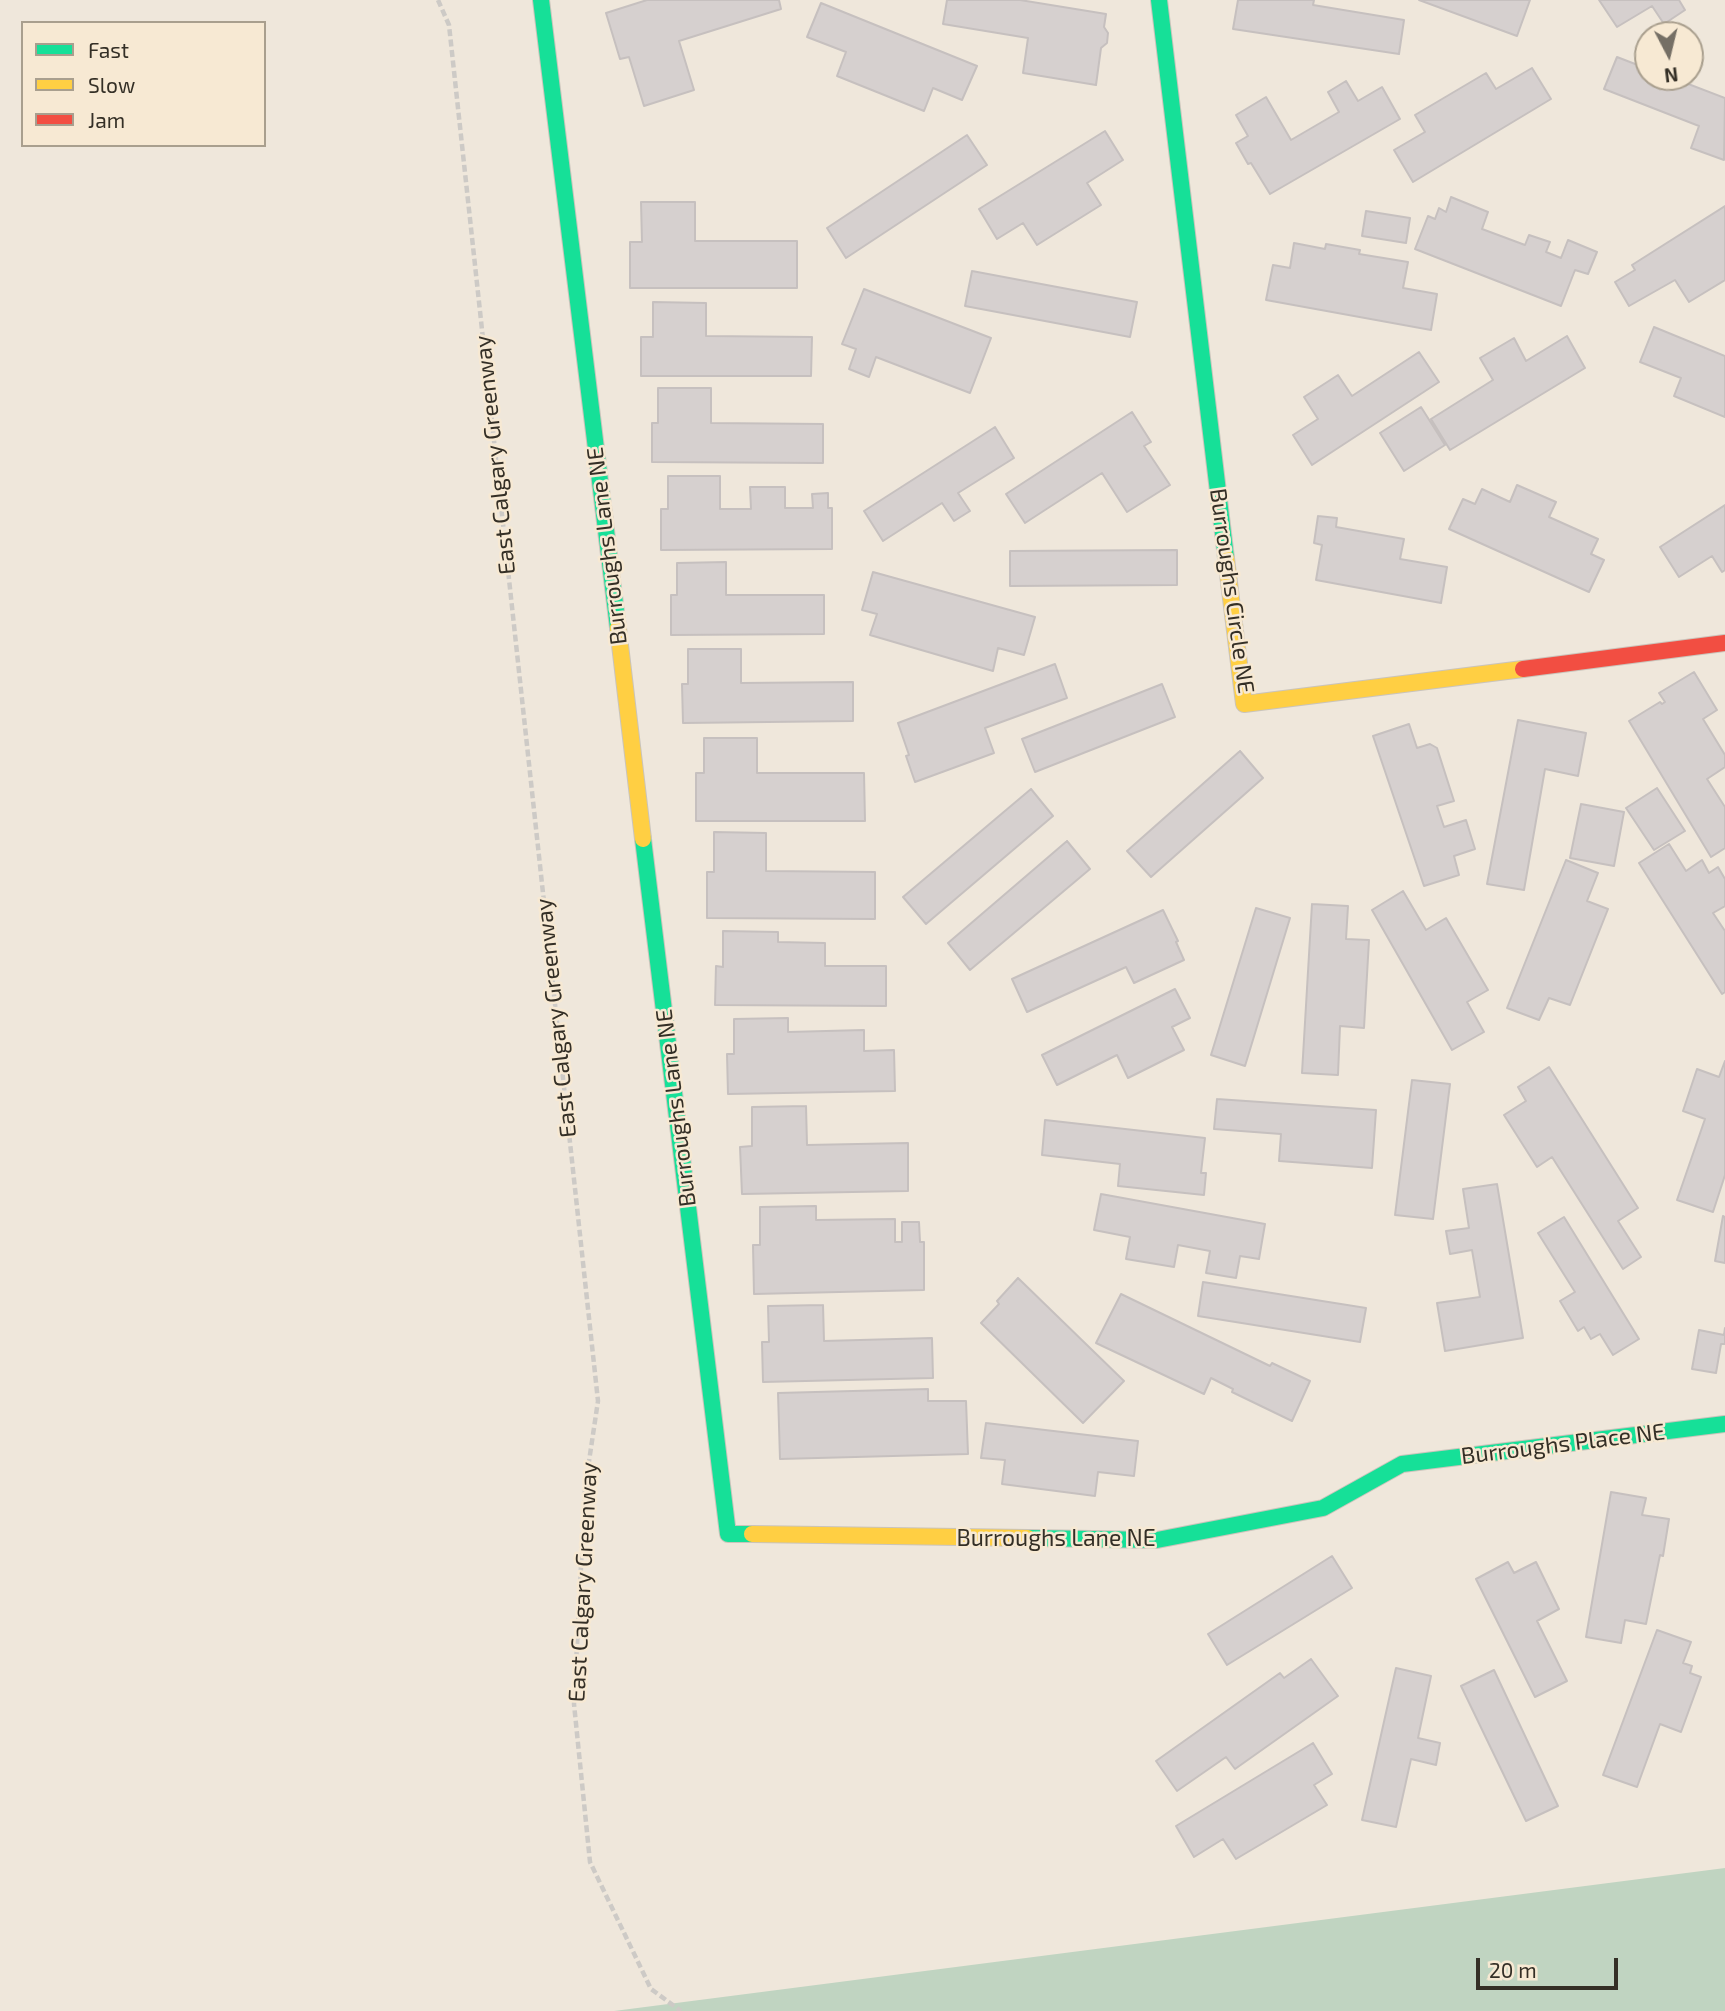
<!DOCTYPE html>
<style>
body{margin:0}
#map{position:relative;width:1725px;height:2011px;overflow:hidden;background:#efe7db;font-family:"Exo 2",sans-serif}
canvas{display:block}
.legend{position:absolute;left:21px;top:21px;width:245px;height:126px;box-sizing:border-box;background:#f7e9d3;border:2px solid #a99f8e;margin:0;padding:9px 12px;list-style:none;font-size:21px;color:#342f26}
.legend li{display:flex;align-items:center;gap:14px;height:35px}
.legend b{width:35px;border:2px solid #a99f8e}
.north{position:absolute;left:1634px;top:21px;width:70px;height:70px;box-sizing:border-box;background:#f7e9d3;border:2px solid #a99f8e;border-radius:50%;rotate:173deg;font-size:19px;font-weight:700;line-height:28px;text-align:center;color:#342f26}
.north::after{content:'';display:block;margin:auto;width:24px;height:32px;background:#756f65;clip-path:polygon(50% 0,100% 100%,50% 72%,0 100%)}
.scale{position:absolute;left:1476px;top:1958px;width:142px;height:32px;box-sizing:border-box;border:4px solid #342f26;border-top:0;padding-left:9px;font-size:21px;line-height:24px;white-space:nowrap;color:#342f26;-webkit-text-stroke:5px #f7e9d3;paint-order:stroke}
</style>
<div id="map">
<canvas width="1725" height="2011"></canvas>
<ul class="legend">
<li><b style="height:9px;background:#16e098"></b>Fast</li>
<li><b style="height:9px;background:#ffcf43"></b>Slow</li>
<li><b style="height:9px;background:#f24e42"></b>Jam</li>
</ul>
<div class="north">N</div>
<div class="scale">20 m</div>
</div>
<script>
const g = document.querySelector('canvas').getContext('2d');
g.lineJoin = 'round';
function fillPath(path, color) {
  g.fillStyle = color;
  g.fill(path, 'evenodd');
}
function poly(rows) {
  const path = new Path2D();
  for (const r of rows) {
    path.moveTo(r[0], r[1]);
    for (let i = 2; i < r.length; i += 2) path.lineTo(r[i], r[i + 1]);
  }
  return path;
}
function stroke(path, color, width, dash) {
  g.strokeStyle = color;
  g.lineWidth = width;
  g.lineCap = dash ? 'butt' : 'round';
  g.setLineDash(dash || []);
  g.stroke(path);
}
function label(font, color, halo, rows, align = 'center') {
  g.font = font + ' "Exo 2",sans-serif';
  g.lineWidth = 5;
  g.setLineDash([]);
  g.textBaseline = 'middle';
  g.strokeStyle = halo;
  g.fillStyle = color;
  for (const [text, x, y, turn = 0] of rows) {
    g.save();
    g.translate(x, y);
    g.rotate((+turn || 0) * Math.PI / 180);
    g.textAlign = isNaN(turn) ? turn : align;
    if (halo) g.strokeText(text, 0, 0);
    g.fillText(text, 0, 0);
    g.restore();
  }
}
fillPath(poly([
 [1725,1868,1725,2011,614,2011]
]), '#c0d4c1');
const building = poly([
 [647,0,779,0,781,9,679,41,694,90,644,106,629,57,620,59,606,13,647,0],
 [947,0,1020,0,1106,14,1104,27,1108,33,1107,43,1101,48,1096,85,1023,73,1028,38,943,24,947,0],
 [1238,0,1314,0,1313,5,1404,20,1399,54,1233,29,1238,0],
 [1419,0,1530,0,1517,36,1419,0],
 [1599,0,1679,0,1685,10,1664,24,1652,6,1617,27,1599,0],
 [821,3,977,66,962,100,933,88,924,111,837,76,846,52,807,37,821,3],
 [1617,57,1648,69,1648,77,1670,77,1725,98,1724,160,1691,148,1699,126,1604,89,1617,57],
 [1532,68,1551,99,1413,182,1394,150,1425,132,1415,115,1486,73,1496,89,1532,68],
 [1346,81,1358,101,1382,87,1400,119,1270,194,1251,163,1248,164,1236,143,1248,136,1236,115,1266,97,1291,140,1339,112,1328,92,1346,81],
 [1105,131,1123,160,1087,183,1101,205,1037,245,1023,223,997,239,979,209,1105,131],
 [967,135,987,165,846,258,827,228,967,135],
 [1451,197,1488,212,1482,229,1525,245,1529,235,1550,242,1546,252,1561,258,1568,240,1597,252,1588,274,1575,270,1561,306,1415,249,1428,216,1435,219,1439,208,1446,212,1451,197],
 [641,202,695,202,695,241,797,241,797,288,630,288,630,242,642,242,641,202],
 [1725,206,1725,280,1689,302,1675,280,1629,306,1615,282,1635,270,1632,265,1725,206],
 [1366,211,1410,218,1406,243,1362,236,1366,211],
 [1294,243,1325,249,1326,244,1360,250,1359,254,1408,262,1403,288,1437,294,1431,330,1266,300,1273,265,1290,268,1294,243],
 [972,271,1137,302,1130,337,965,306,972,271],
 [864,289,991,338,970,393,876,357,869,377,849,369,856,349,842,344,864,289],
 [653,302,706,303,706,336,812,337,811,376,641,376,641,337,653,337,653,302],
 [1654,327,1725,356,1725,417,1674,396,1681,378,1640,362,1654,327],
 [1567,336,1585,368,1450,450,1431,419,1493,380,1480,358,1514,338,1526,361,1567,336],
 [1419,352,1439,382,1312,465,1293,435,1318,419,1304,397,1338,375,1352,396,1419,352],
 [658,388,711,388,711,423,823,424,823,463,652,462,652,423,658,423,658,388],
 [1421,407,1445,445,1404,471,1380,433,1421,407],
 [1132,412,1151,442,1144,446,1170,485,1127,512,1102,473,1025,523,1006,494,1132,412],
 [995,427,1014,458,958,493,970,511,954,521,942,503,883,541,864,511,995,427],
 [668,476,720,476,720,509,751,509,750,487,785,487,785,508,813,508,812,494,828,493,828,508,832,508,832,549,661,550,661,509,668,509,668,476],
 [1517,485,1556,502,1549,517,1598,539,1591,554,1604,560,1589,592,1449,529,1463,499,1475,504,1482,489,1510,502,1517,485],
 [1725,505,1725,570,1722,572,1712,556,1679,577,1660,547,1725,505],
 [1318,516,1337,518,1336,527,1404,539,1400,559,1447,567,1441,603,1316,580,1322,545,1314,543,1318,516],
 [1177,550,1177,585,1010,586,1010,551,1177,550],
 [726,562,726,595,824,595,824,634,671,635,671,595,677,595,677,563,726,562],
 [873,572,1035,617,1024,655,998,648,993,671,870,635,877,614,862,610,873,572],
 [688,649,741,649,741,683,853,682,853,721,683,723,682,684,688,684,688,649],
 [1055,664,1067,698,985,728,994,753,915,782,906,756,909,755,898,723,1055,664],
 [1694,672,1717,710,1703,719,1725,755,1725,767,1707,779,1725,807,1725,848,1711,857,1629,721,1660,702,1662,704,1665,702,1659,693,1694,672],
 [1162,684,1175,717,1035,772,1022,739,1162,684],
 [1518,720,1586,733,1578,776,1545,769,1524,890,1487,884,1518,720],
 [1409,724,1417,748,1430,744,1437,748,1454,801,1437,806,1444,827,1466,820,1475,849,1454,856,1459,875,1424,886,1373,736,1409,724],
 [704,738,757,738,757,773,864,773,865,821,696,821,696,773,704,773,704,738],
 [1240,751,1263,778,1151,877,1127,851,1240,751],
 [1657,788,1685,831,1654,850,1626,808,1657,788],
 [1031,789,1053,816,926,924,903,897,1031,789],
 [1581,804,1624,812,1614,866,1570,858,1581,804],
 [714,832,766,833,766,871,875,872,875,919,707,918,707,872,714,872,714,832],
 [1067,841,1090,869,970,970,948,943,1067,841],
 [1669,844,1686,871,1702,860,1709,873,1718,867,1725,879,1725,906,1713,913,1725,931,1725,992,1722,994,1639,863,1669,844],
 [1566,860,1598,873,1587,901,1608,909,1570,1005,1549,998,1539,1020,1507,1008,1566,860],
 [1403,891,1426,930,1446,918,1488,990,1467,1002,1484,1032,1452,1050,1372,910,1403,891],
 [1312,904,1348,906,1346,939,1369,940,1364,1028,1340,1026,1338,1075,1302,1073,1312,904],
 [1256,908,1290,918,1245,1066,1211,1055,1256,908],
 [1163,910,1178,941,1176,942,1184,960,1134,983,1126,967,1027,1012,1012,979,1163,910],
 [723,931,778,932,778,942,825,943,825,966,886,966,886,1006,715,1005,716,966,723,967,723,931],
 [1175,989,1190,1018,1172,1027,1184,1050,1128,1078,1117,1055,1057,1085,1042,1055,1175,989],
 [788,1018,788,1032,864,1030,864,1051,894,1050,895,1091,728,1094,727,1054,734,1054,734,1019,788,1018],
 [1725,1061,1725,1175,1713,1212,1677,1200,1705,1119,1683,1111,1697,1069,1719,1077,1725,1061],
 [1549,1067,1638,1208,1618,1221,1641,1257,1623,1269,1552,1157,1537,1167,1504,1115,1526,1101,1518,1087,1549,1067],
 [1412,1080,1450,1084,1433,1219,1395,1215,1412,1080],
 [1217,1099,1376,1110,1372,1168,1279,1161,1281,1134,1214,1129,1217,1099],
 [806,1106,807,1145,908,1143,908,1191,742,1194,740,1147,752,1146,752,1107,806,1106],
 [1045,1120,1205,1138,1201,1173,1206,1173,1204,1195,1118,1186,1120,1164,1042,1155,1045,1120],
 [1497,1184,1523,1338,1445,1351,1437,1303,1480,1297,1472,1250,1450,1254,1446,1231,1469,1228,1463,1189,1497,1184],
 [1101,1194,1265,1224,1259,1259,1240,1256,1236,1278,1206,1273,1210,1251,1178,1245,1174,1267,1126,1259,1130,1237,1094,1230,1101,1194],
 [816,1206,816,1220,895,1219,895,1242,902,1242,902,1222,919,1222,920,1242,924,1242,924,1290,754,1294,753,1245,760,1245,760,1207,816,1206],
 [1723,1216,1725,1217,1725,1263,1715,1261,1723,1216],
 [1564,1217,1639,1339,1613,1355,1600,1334,1591,1339,1584,1327,1578,1331,1560,1301,1575,1292,1538,1233,1564,1217],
 [1018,1278,1124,1381,1083,1423,981,1323,999,1304,997,1301,1018,1278],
 [1203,1282,1366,1308,1360,1342,1198,1316,1203,1282],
 [1121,1294,1270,1366,1272,1363,1310,1381,1292,1421,1232,1392,1233,1389,1211,1378,1204,1394,1096,1343,1121,1294],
 [823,1305,824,1341,932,1338,933,1378,763,1382,762,1342,769,1342,768,1306,823,1305],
 [1725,1328,1725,1344,1721,1344,1716,1373,1692,1369,1699,1330,1724,1335,1725,1328],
 [928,1389,928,1401,966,1401,968,1454,780,1459,778,1393,928,1389],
 [986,1423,1138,1441,1134,1476,1098,1472,1095,1496,1002,1484,1005,1460,981,1458,986,1423],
 [1611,1492,1646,1498,1642,1515,1669,1519,1663,1556,1660,1555,1646,1624,1625,1620,1621,1643,1586,1637,1611,1492],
 [1332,1556,1352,1588,1227,1665,1208,1634,1332,1556],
 [1508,1562,1514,1573,1536,1562,1559,1609,1537,1621,1567,1681,1535,1697,1476,1579,1508,1562],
 [1657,1630,1691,1642,1683,1663,1692,1666,1690,1673,1701,1677,1681,1732,1660,1724,1637,1787,1603,1775,1657,1630],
 [1311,1659,1338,1696,1235,1769,1226,1757,1177,1791,1156,1761,1280,1673,1284,1678,1311,1659],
 [1396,1668,1431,1676,1418,1738,1440,1743,1436,1765,1411,1759,1396,1827,1362,1820,1396,1668],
 [1494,1670,1558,1806,1526,1821,1461,1686,1494,1670],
 [1313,1743,1332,1774,1314,1785,1327,1805,1236,1859,1223,1839,1194,1857,1176,1826,1313,1743]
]);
fillPath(building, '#d6d0cf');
stroke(building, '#c6c0bf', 2);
const fast = poly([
 [541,0,618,628],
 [1159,0,1226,558],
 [643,839,728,1534,752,1534],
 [1028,1538,1157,1540,1323,1508,1402,1464,1725,1424]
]);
const slow = poly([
 [1226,558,1244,704,1523,669],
 [618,628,643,839],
 [752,1534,1028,1538]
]);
const jam = poly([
 [1523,669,1725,643]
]);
stroke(fast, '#cac4bb', 18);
stroke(slow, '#cac4bb', 18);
stroke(jam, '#cac4bb', 18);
stroke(poly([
 [438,0,449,25,598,1401,585,1488,574,1704,590,1862,651,1989,681,2011]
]), '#cdcac6', 4.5, [7, 3.5]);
stroke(fast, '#16e098', 16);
stroke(slow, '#ffcf43', 16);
stroke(jam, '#f24e42', 16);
label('23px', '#342f26', '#f7e9d3', [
 ["East Calgary Greenway",495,455,-96],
 ["Burroughs Lane NE",607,546,-97],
 ["Burroughs Circle NE",1232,591,82],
 ["East Calgary Greenway",556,1018,-96],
 ["Burroughs Lane NE",676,1108,-97],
 ["Burroughs Place NE",1563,1444,-7],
 ["Burroughs Lane NE",1056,1538],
 ["East Calgary Greenway",583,1582,-87]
]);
</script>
